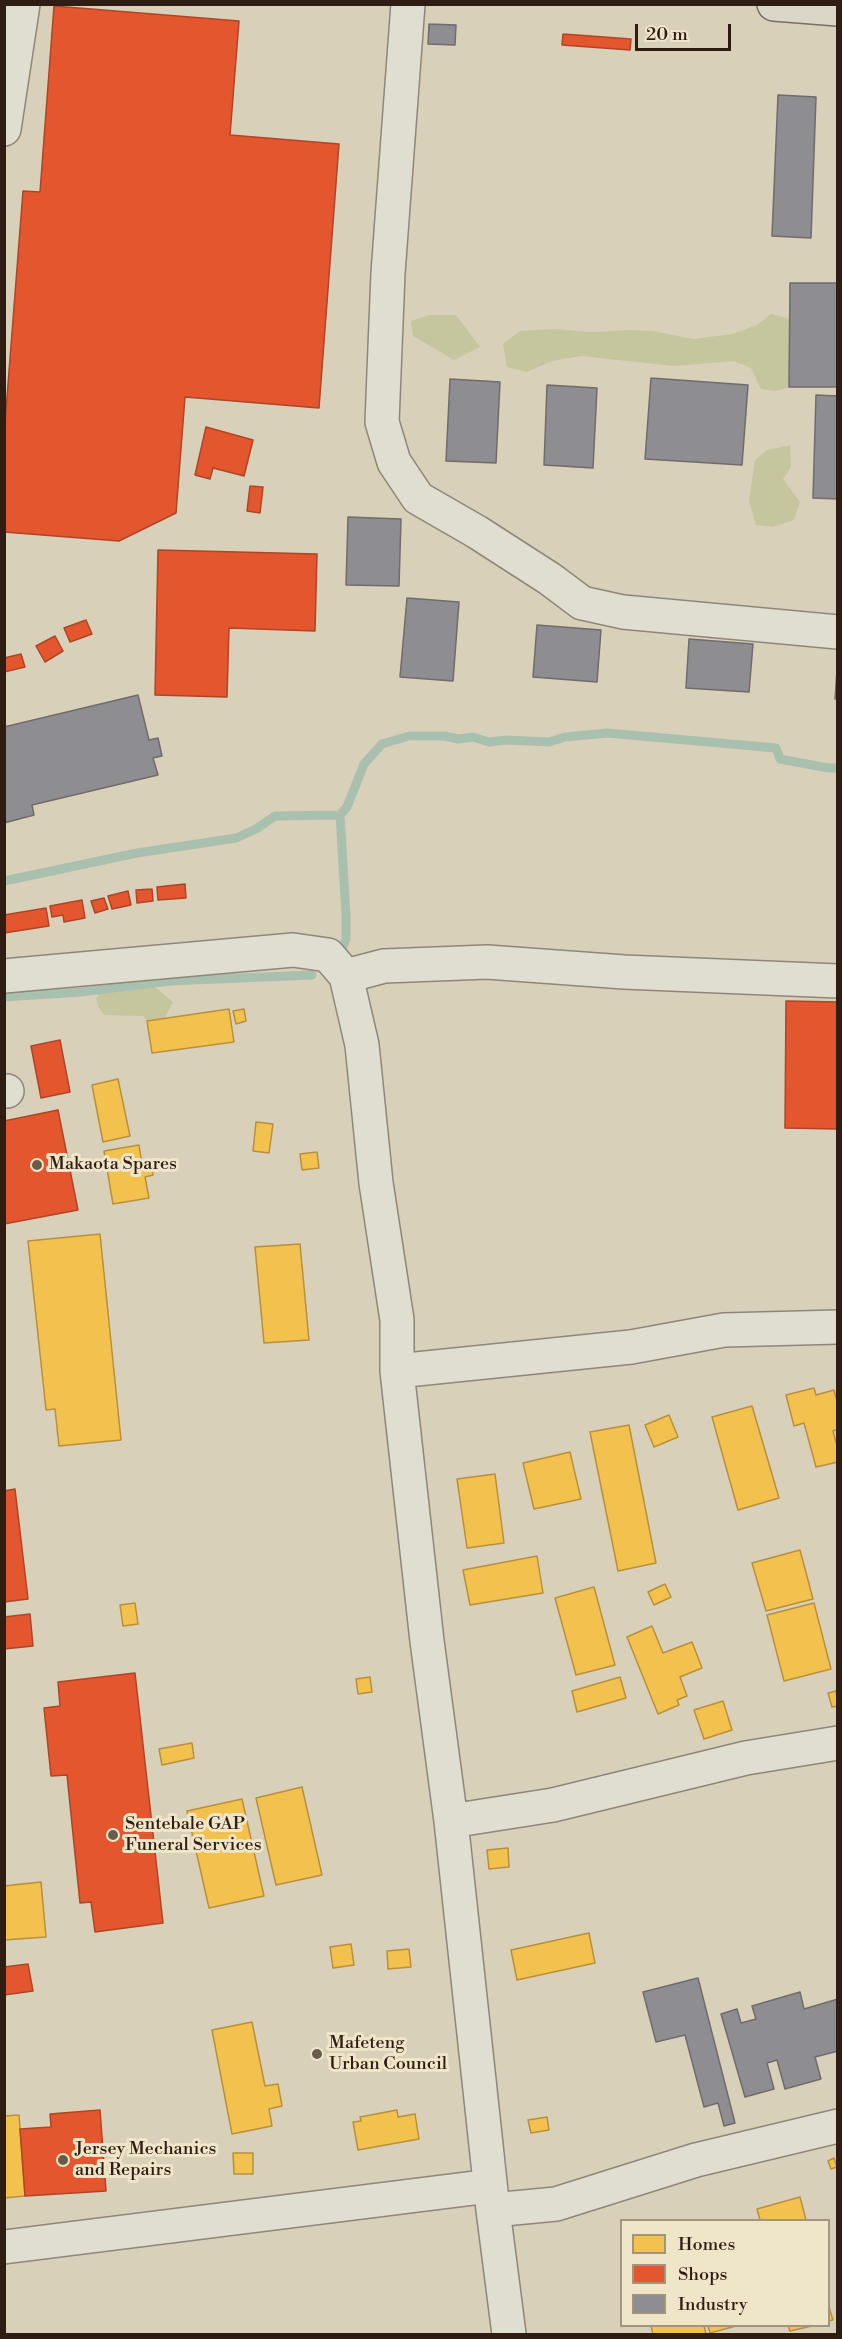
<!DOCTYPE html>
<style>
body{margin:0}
#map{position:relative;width:842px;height:2339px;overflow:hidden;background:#d8d0b8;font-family:"Libre Bodoni",serif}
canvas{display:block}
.frame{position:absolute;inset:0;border:6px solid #2f1c13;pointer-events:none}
.legend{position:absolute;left:620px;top:2219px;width:210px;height:108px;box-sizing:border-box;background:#efe5c8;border:2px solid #a29580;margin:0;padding:8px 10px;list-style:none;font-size:18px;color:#2f1c13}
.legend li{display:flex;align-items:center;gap:12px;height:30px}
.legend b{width:30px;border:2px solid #a29580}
.scale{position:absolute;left:635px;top:24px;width:96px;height:27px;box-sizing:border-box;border:3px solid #2f1c13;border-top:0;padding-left:8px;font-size:18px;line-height:21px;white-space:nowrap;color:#2f1c13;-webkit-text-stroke:4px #efe5c8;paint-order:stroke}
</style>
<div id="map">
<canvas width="842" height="2339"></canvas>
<div class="frame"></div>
<ul class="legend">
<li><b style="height:16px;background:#f2c14e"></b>Homes</li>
<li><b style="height:16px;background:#e4572e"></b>Shops</li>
<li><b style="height:16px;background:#8d8d92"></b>Industry</li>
</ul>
<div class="scale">20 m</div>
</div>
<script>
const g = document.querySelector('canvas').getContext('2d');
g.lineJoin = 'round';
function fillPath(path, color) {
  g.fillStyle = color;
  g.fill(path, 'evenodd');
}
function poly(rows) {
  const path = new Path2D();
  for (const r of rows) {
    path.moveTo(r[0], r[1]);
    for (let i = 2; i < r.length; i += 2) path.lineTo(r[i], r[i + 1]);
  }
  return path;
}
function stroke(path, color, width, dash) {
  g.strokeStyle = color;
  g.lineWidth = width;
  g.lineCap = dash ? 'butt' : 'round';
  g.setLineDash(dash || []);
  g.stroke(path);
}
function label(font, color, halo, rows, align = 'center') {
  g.font = font + ' "Libre Bodoni",serif';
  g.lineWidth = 6;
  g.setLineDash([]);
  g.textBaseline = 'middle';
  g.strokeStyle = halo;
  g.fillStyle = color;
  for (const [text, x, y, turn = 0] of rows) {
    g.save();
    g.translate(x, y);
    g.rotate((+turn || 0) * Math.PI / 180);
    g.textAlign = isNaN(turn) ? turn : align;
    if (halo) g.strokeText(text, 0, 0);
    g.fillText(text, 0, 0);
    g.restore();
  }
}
fillPath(poly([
 [771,314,790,319,789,387,776,391,761,389,751,368,734,361,674,366,581,356,552,361,527,372,507,367,503,344,520,331,554,329,591,332,630,330,653,331,694,339,732,334,757,325],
 [430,315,456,315,480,347,454,360,413,336,411,321],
 [790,445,791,467,783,479,800,502,794,520,773,527,756,525,749,501,755,460,767,450],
 [150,983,173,1002,164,1019,147,1021,143,1016,104,1015,98,1006,96,999,102,990]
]), '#c5c69e');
const homes = poly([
 [229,1009,234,1042,152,1053,147,1021,229,1009],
 [244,1009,246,1021,236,1024,233,1011,244,1009],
 [118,1079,130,1136,103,1142,92,1085,118,1079],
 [256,1122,273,1124,269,1153,253,1151,256,1122],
 [139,1145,142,1164,151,1162,153,1175,145,1177,149,1198,113,1204,104,1151,139,1145],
 [317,1152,319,1168,302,1170,300,1154,317,1152],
 [100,1234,121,1440,59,1446,55,1409,46,1410,28,1241,100,1234],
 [300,1244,309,1340,264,1343,255,1247,300,1244],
 [814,1388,816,1395,834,1390,838,1405,838,1429,833,1431,838,1449,838,1462,816,1467,804,1423,794,1426,786,1395,814,1388],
 [752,1406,779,1498,738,1510,712,1417,752,1406],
 [669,1415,678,1437,654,1447,645,1425,669,1415],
 [629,1425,656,1563,618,1571,590,1432,629,1425],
 [570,1452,581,1499,534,1509,523,1463,570,1452],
 [495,1474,504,1543,467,1548,457,1479,495,1474],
 [800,1550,813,1599,766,1611,752,1563,800,1550],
 [537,1556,543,1593,470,1605,463,1570,537,1556],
 [665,1584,671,1597,654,1605,648,1592,665,1584],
 [594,1587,615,1665,576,1675,555,1598,594,1587],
 [135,1603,138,1624,123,1626,120,1605,135,1603],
 [814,1603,831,1669,784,1681,767,1615,814,1603],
 [652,1626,663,1653,692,1642,702,1668,680,1677,687,1696,677,1700,679,1705,658,1714,627,1637,652,1626],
 [370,1677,372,1692,358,1694,356,1679,370,1677],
 [620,1677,626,1698,577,1712,572,1691,620,1677],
 [836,1691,838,1706,832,1707,828,1693,836,1691],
 [723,1701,732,1730,704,1739,694,1710,723,1701],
 [192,1743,194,1758,162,1765,159,1749,192,1743],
 [302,1787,322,1875,276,1885,256,1798,302,1787],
 [242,1799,264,1896,209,1908,187,1811,242,1799],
 [508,1848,509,1867,489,1869,487,1850,508,1848],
 [41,1882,46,1937,4,1940,4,1886,41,1882],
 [589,1933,595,1963,517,1980,511,1950,589,1933],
 [351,1944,354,1965,333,1968,330,1947,351,1944],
 [409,1949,411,1967,388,1969,387,1951,409,1949],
 [252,2022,265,2086,278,2084,282,2106,269,2109,272,2126,232,2134,212,2030,252,2022],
 [397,2110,398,2117,415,2114,419,2139,358,2150,353,2122,361,2121,360,2117,397,2110],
 [19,2115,25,2196,4,2198,4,2116,19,2115],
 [547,2117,549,2130,531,2133,528,2120,547,2117],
 [233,2153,253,2153,253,2174,234,2174,233,2153],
 [834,2158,837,2167,831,2169,828,2161,834,2158],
 [800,2197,806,2220,760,2220,757,2209,800,2197],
 [828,2304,833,2320,828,2321,828,2304],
 [651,2326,704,2326,706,2334,653,2334,651,2326],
 [708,2326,736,2326,710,2333,708,2326],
 [788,2326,812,2326,790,2331,788,2326]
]);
fillPath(homes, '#f2c14e');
stroke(homes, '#b8903c', 1.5);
const shops = poly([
 [54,6,239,21,230,135,339,144,319,408,185,397,176,513,119,541,4,532,4,436,23,191,40,192,54,6],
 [563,34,631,39,630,50,562,45,563,34],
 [206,427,253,440,244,476,213,468,210,479,195,475,206,427],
 [250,486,263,487,260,513,247,511,250,486],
 [158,550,317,554,315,631,229,628,227,697,155,695,158,550],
 [86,620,92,634,70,642,64,628,86,620],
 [55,636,63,651,45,662,36,646,55,636],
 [21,654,25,667,4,672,4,658,21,654],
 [185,884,186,898,158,900,157,887,185,884],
 [152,889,153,901,137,903,136,890,152,889],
 [128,891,131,905,112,909,108,896,128,891],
 [104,898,108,909,95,913,91,901,104,898],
 [82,900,85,918,64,922,63,915,52,917,50,906,82,900],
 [46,908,49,926,4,933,4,915,46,908],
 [786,1001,838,1002,838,1129,785,1128,786,1001],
 [60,1040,70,1092,41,1098,31,1046,60,1040],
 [58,1110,78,1210,4,1224,4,1121,58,1110],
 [15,1489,28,1599,4,1602,4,1491,15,1489],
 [30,1614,33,1646,4,1649,4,1617,30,1614],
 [135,1673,163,1923,95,1932,91,1902,80,1903,67,1775,51,1776,44,1708,60,1706,58,1682,135,1673],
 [28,1964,33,1991,4,1995,4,1967,28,1964],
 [100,2110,106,2191,25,2196,20,2129,51,2127,50,2114,100,2110]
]);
fillPath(shops, '#e4572e');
stroke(shops, '#ae4526', 1.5);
const industry = poly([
 [429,24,456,25,455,45,428,44,429,24],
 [778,95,816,97,811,238,772,236,778,95],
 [790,283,838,283,838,387,789,387,790,283],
 [651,378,748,385,742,465,645,459,651,378],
 [450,379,500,382,496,463,446,461,450,379],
 [547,385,597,388,593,468,544,465,547,385],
 [816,395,838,396,838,499,813,498,816,395],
 [348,517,401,519,399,586,346,585,348,517],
 [407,598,459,602,453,681,400,677,407,598],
 [537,625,601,630,597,682,533,677,537,625],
 [689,639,753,644,749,692,686,688,689,639],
 [838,656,838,699,835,699,838,656],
 [138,695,149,740,158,738,162,756,153,758,158,775,32,805,34,815,4,823,4,727,138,695],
 [698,1978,735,2123,724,2126,718,2103,704,2107,685,2035,656,2042,643,1992,698,1978],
 [800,1992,804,2009,838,1999,838,2051,815,2057,821,2079,785,2089,777,2060,767,2063,774,2089,745,2097,721,2014,737,2009,741,2023,756,2019,752,2006,800,1992]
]);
fillPath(industry, '#8d8d92');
stroke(industry, '#716b6c', 1.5);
stroke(poly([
 [340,815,346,914,346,939,343,947],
 [4,881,137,853,236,838,256,829,275,816,340,815,347,807,364,764,382,744,409,736,445,736,458,739,473,737,489,742,506,740,549,742,565,737,607,733,776,748,780,759,828,768,838,768],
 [4,997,81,992,170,981,312,975]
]), '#aac0af', 9);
const minor = poly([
 [408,4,388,273,382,422,394,462,418,498,477,532,550,579,582,603,623,612,838,632],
 [4,129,23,4],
 [4,976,293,950,328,955,346,976,362,1045,376,1183,397,1320,397,1371,427,1641,451,1821,493,2210,509,2334],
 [346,976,384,966,487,962,624,972,838,981],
 [4,1091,7,1091],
 [397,1371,631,1347,724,1330,838,1327],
 [451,1821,553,1805,746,1758,838,1743],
 [493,2210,556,2204,696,2160,838,2126],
 [4,2247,490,2186]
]);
const major = poly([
 [774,4,838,9]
]);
stroke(minor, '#8e8779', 36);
stroke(major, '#766f62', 36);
stroke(minor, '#e0ddd1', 33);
stroke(major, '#dbd7c8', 33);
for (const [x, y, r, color] of [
 [37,1165,6,"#6a5b4d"],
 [113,1835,6,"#6a5b4d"],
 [317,2054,6,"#6a5b4d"],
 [63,2160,6,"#6a5b4d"]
]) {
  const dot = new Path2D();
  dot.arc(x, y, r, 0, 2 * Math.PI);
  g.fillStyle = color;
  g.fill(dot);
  stroke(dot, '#efe5c8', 2);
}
label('18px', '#2f1c13', '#efe5c8', [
 ["Makaota Spares",49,1165],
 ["Sentebale GAP",125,1825],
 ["Funeral Services",125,1846],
 ["Mafeteng",329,2044],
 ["Urban Council",329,2065],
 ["Jersey Mechanics",75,2150],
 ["and Repairs",75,2171]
], 'left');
</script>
